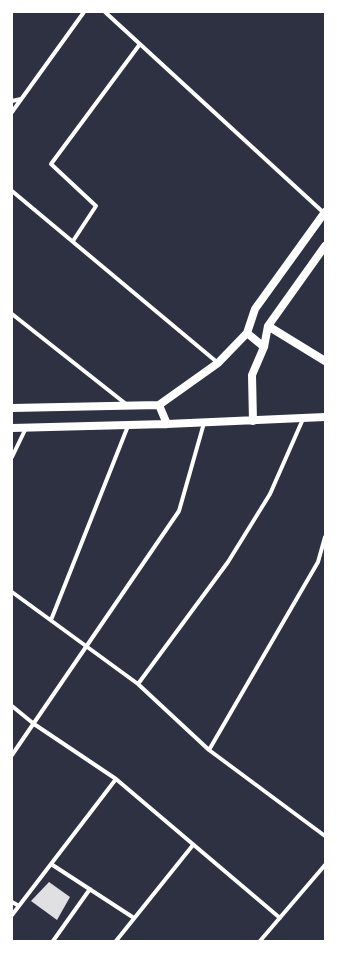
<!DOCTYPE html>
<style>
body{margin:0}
#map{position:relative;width:337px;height:953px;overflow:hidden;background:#2d3142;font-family:Rubik,sans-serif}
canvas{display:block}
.frame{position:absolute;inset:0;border:13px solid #fff;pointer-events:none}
</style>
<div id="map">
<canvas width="337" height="953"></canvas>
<div class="frame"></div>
</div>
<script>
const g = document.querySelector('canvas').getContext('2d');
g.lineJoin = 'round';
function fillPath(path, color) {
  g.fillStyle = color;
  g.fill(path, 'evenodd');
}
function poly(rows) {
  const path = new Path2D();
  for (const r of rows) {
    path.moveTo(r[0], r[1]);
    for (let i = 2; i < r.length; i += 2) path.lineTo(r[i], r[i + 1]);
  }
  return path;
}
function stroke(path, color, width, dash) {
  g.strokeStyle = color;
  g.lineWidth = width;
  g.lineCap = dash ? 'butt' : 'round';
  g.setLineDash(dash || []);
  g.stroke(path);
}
fillPath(poly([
 [49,882,70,897,57,920,31,901]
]), '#e0e0e3');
stroke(poly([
 [105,12,324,213],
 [12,101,21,99],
 [12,112,84,12],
 [12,191,218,363],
 [73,241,96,206,51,164,140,44],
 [12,314,126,404],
 [12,457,26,428],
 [12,592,138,684,209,750,325,836],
 [51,620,128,426],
 [138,684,228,562,270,494,303,419],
 [12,706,34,724,116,779,280,918],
 [209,750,318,562,325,537],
 [12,755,179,511,204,423],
 [51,864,134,918],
 [12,902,19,906],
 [12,915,116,779],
 [53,941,90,889],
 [116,941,193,845],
 [260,941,325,865]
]), '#fff', 4);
stroke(poly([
 [268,326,325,361],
 [247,333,264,347],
 [159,405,167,424],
 [12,408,159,405,218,363,247,333,255,309,325,212],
 [253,421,252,375,264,347,268,326,325,246],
 [12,428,167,424,325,417]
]), '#fff', 8);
</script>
